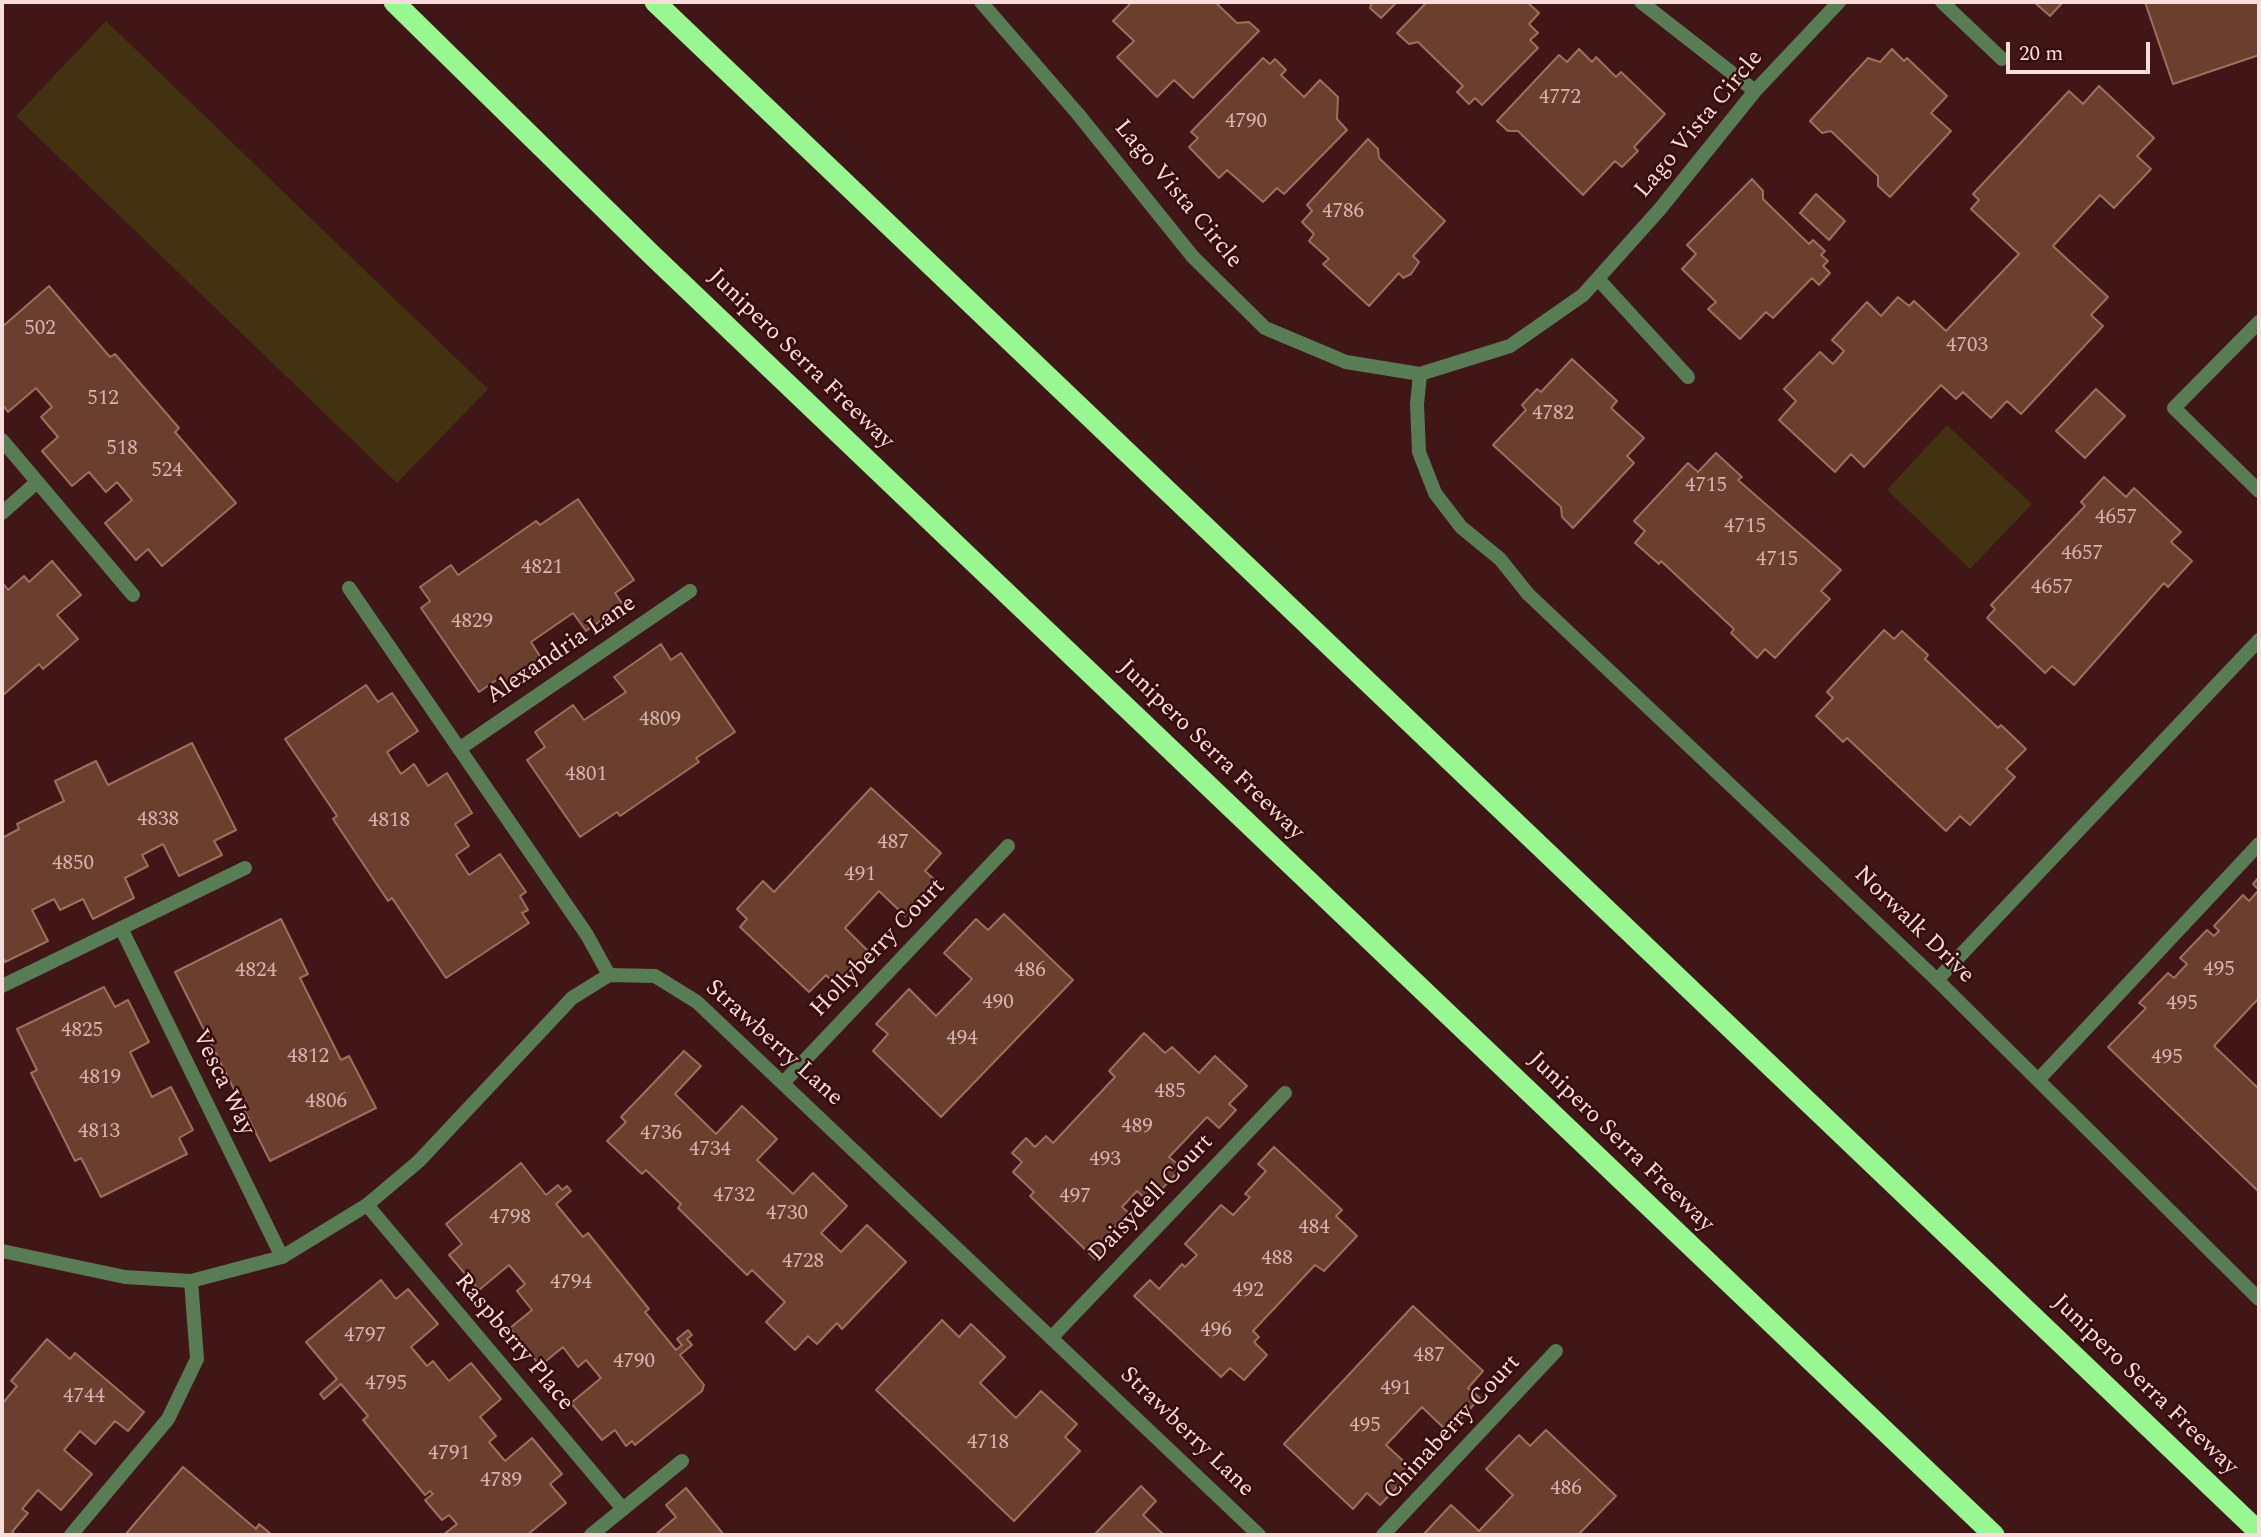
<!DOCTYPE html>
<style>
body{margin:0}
#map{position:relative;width:2261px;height:1537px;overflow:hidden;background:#411616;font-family:Spectral,serif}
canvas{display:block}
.frame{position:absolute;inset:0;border:4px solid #fadcda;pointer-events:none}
.scale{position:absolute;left:2006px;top:42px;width:144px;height:32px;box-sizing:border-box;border:4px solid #fadcda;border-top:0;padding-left:9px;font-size:21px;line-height:24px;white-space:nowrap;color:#fadcda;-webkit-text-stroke:5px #360c0d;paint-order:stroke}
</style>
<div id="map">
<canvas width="2261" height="1537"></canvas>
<div class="frame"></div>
<div class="scale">20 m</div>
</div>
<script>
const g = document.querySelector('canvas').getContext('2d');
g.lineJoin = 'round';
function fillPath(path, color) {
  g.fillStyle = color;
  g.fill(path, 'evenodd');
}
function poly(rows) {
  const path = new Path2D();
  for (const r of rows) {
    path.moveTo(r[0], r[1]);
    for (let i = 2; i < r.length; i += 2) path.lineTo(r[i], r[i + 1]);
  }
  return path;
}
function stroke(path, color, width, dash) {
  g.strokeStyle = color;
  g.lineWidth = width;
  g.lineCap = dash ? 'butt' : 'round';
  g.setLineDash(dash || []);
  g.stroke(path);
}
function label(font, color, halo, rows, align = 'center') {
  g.font = font + ' Spectral,serif';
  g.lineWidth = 5;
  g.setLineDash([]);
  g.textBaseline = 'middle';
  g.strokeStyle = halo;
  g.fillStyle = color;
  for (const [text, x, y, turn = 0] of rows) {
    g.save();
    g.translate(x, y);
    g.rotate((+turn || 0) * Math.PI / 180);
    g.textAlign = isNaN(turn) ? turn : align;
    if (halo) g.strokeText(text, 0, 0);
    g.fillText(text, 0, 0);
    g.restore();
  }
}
fillPath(poly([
 [106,21,488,389,397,483,16,116],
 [1947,425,2032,504,1970,569,1887,490]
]), '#423211');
const building = poly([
 [1132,2,1215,2,1237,23,1249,22,1259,31,1193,98,1174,80,1157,97,1117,57,1134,41,1113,21,1132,2],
 [1372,2,1397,2,1381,18,1370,8,1372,2],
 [1427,2,1527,2,1539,13,1529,24,1538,33,1530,40,1538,48,1482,105,1475,98,1469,104,1457,92,1463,86,1418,42,1409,44,1397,33,1427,2],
 [2034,2,2063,2,2050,16,2034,2],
 [2145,2,2259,2,2259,55,2173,84,2145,2],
 [1579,49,1592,62,1596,57,1616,77,1621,72,1665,114,1634,147,1638,151,1622,167,1615,161,1583,195,1518,131,1508,131,1497,121,1559,55,1567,62,1579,49],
 [1892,49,1904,61,1907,58,1947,96,1931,113,1951,131,1890,197,1878,186,1878,176,1831,131,1822,133,1810,121,1868,58,1880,62,1892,49],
 [1263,58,1270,64,1275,59,1286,70,1281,75,1304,97,1320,80,1338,97,1337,119,1347,130,1284,194,1277,188,1263,202,1227,170,1219,178,1189,147,1198,138,1191,132,1263,58],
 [2099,86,2154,138,2137,156,2151,169,2114,208,2100,195,2053,246,2108,297,2091,315,2103,326,2021,414,2007,401,1991,418,1963,392,1956,399,1941,385,1864,467,1851,454,1835,472,1779,420,1796,401,1784,389,1820,352,1833,364,1844,351,1832,340,1867,302,1881,316,1898,297,1909,306,1914,301,1946,331,2019,254,1971,209,1979,200,1973,194,2069,91,2083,104,2099,86],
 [1368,139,1378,149,1379,158,1445,221,1413,256,1419,262,1411,274,1403,278,1399,273,1369,306,1323,264,1329,259,1309,241,1314,234,1302,222,1312,211,1307,205,1368,139],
 [1752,179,1763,191,1763,199,1809,244,1813,240,1825,251,1821,255,1828,261,1823,266,1830,273,1819,285,1812,278,1773,318,1766,312,1740,339,1708,309,1716,302,1682,269,1696,254,1687,245,1752,179],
 [1816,194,1845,221,1829,240,1800,213,1816,194],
 [49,286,110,357,115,354,179,428,175,432,236,503,162,566,148,549,136,560,105,523,132,500,117,482,106,492,89,472,72,486,42,451,58,437,41,417,52,407,36,388,8,412,2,404,2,327,49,286],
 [1572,359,1617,401,1611,408,1644,438,1627,456,1634,463,1573,528,1562,517,1561,507,1493,445,1526,410,1522,405,1537,389,1541,392,1572,359],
 [2096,389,2125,416,2085,458,2056,431,2096,389],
 [1716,453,1742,477,1738,480,1841,570,1821,591,1830,599,1775,658,1765,649,1757,658,1731,633,1734,629,1661,561,1659,564,1635,543,1645,531,1634,521,1688,463,1698,472,1716,453],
 [2104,477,2126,497,2134,488,2181,532,2171,542,2192,561,2168,587,2164,583,2074,685,2052,666,2045,673,1987,618,1995,609,1991,605,2085,506,2081,502,2104,477],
 [578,499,634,580,615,593,623,605,586,631,573,613,531,642,543,661,504,688,498,679,479,692,421,608,430,601,420,587,451,565,458,575,536,521,540,525,578,499],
 [52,561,81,595,57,615,78,639,43,669,39,664,2,696,2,582,8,590,24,576,29,582,52,561],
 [1884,630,1894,639,1902,631,1928,655,1925,659,1998,728,2001,725,2026,749,2006,769,2015,777,1970,825,1960,816,1946,831,1847,738,1843,742,1816,716,1833,698,1827,692,1884,630],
 [661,644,671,660,681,653,735,732,696,758,699,762,620,816,617,812,580,837,527,760,545,747,535,732,573,705,584,720,626,692,614,677,661,644],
 [366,685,378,702,392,693,418,731,387,752,401,774,414,764,428,786,447,773,472,813,455,824,469,846,456,855,469,875,500,854,526,892,520,896,528,910,522,913,529,923,446,978,392,898,388,901,333,819,337,816,285,739,366,685],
 [192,743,236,830,214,841,222,855,179,876,163,844,142,855,148,866,125,878,134,898,93,919,83,899,60,910,54,899,32,910,48,941,5,962,2,956,2,838,19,829,17,824,64,801,55,781,96,761,108,785,192,743],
 [871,788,941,853,925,871,937,882,905,916,879,891,845,928,870,953,838,987,826,975,809,992,740,927,747,919,737,909,763,881,774,892,871,788],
 [2259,877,2259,998,2214,1046,2259,1089,2259,1192,2108,1047,2146,1008,2139,1003,2168,973,2174,978,2187,964,2180,958,2207,930,2214,936,2219,931,2214,926,2243,895,2249,901,2259,890,2253,884,2259,877],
 [1004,914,1073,980,941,1117,873,1051,888,1034,876,1024,909,989,936,1016,972,979,944,953,976,919,988,930,1004,914],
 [281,919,308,974,300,978,341,1060,349,1056,376,1108,270,1161,175,972,281,919],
 [104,987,115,1007,128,1000,149,1042,130,1052,152,1097,171,1087,193,1130,179,1138,187,1154,101,1197,81,1158,75,1161,31,1073,37,1070,17,1029,104,987],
 [1144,1033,1165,1053,1172,1047,1199,1073,1215,1056,1247,1086,1229,1104,1236,1110,1219,1128,1207,1117,1169,1157,1182,1168,1149,1202,1137,1191,1122,1207,1129,1213,1107,1236,1112,1241,1095,1259,1030,1196,1034,1192,1013,1172,1022,1162,1012,1153,1026,1138,1035,1147,1046,1136,1053,1143,1115,1077,1109,1071,1144,1033],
 [684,1051,701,1066,675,1094,716,1134,742,1106,777,1139,757,1160,793,1194,813,1173,847,1206,821,1233,841,1252,867,1225,906,1262,842,1329,837,1323,817,1344,808,1336,795,1350,766,1322,785,1302,752,1270,747,1275,678,1208,681,1204,646,1170,642,1174,607,1141,626,1122,621,1117,684,1051],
 [1274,1147,1342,1210,1336,1216,1357,1236,1324,1271,1315,1265,1253,1331,1259,1337,1254,1342,1267,1355,1244,1380,1230,1368,1221,1377,1134,1296,1150,1280,1159,1289,1182,1264,1185,1267,1197,1255,1185,1244,1221,1205,1233,1215,1250,1197,1245,1194,1266,1171,1258,1164,1274,1147],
 [521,1163,546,1195,558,1185,562,1190,567,1186,571,1191,556,1204,583,1237,588,1233,649,1309,645,1312,676,1350,682,1345,677,1339,688,1330,692,1335,687,1339,692,1345,680,1355,704,1385,702,1391,635,1445,632,1441,626,1446,615,1430,602,1440,571,1403,601,1378,586,1360,578,1367,563,1347,540,1366,510,1328,532,1310,517,1291,525,1284,509,1265,479,1290,449,1255,462,1244,446,1224,521,1163],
 [381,1280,396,1299,408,1289,438,1324,411,1347,427,1366,433,1361,449,1381,471,1363,501,1399,480,1417,496,1436,489,1442,505,1461,532,1438,562,1474,550,1484,566,1503,527,1535,443,1535,457,1524,449,1515,442,1520,425,1500,433,1494,430,1491,425,1495,363,1420,368,1416,341,1384,324,1399,320,1394,337,1379,306,1342,381,1280],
 [1413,1306,1483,1371,1468,1388,1480,1398,1448,1432,1422,1407,1386,1445,1413,1470,1380,1505,1367,1493,1353,1509,1284,1444,1413,1306],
 [942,1320,959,1337,971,1324,1005,1357,980,1383,1016,1418,1041,1391,1077,1424,1065,1437,1080,1451,1014,1521,876,1390,942,1320],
 [47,1339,70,1359,75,1353,144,1412,128,1431,115,1421,95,1444,80,1431,64,1450,92,1474,61,1510,38,1490,22,1509,28,1513,12,1532,16,1535,2,1535,2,1404,17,1386,11,1381,47,1339],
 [1546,1430,1616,1496,1578,1535,1423,1535,1451,1505,1479,1531,1513,1495,1486,1469,1519,1435,1530,1446,1546,1430],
 [183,1467,256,1529,259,1524,272,1535,125,1535,183,1467],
 [1141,1486,1156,1501,1143,1515,1164,1535,1094,1535,1141,1486],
 [686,1488,724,1535,655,1535,676,1517,666,1505,686,1488]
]);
fillPath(building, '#6a3f2e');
stroke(building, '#9e6f5c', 2);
stroke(poly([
 [2259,322,2174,408,2259,491],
 [1420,374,1417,404,1419,452,1435,493,1461,527,1500,559,1528,594],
 [2,440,133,595],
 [2,513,37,482],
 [349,588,587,935,609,975],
 [459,749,690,591],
 [121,928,282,1257],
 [1937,980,2259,640],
 [2,986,245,868],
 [2039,1079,2259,844],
 [784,1082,1008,846],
 [367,1205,623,1509],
 [1052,1337,1285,1093],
 [71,1535,168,1419,197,1359,191,1281],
 [591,1535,682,1461],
 [1383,1535,1556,1351]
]), '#587d55', 14);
stroke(poly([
 [981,2,1078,114,1193,257,1265,328,1346,362,1420,374,1510,346,1583,295,1660,209,1755,91,1839,2],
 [1641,2,1755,91],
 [1942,2,2002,59],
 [1598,279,1688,377],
 [1528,594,1937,980,2259,1299],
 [2,1251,125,1277,191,1281,282,1257,367,1205,419,1161,572,998,609,975,655,976,697,1002,1259,1535]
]), '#587d55', 14);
stroke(poly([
 [394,2,652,255,1994,1535],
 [655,2,2259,1532]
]), '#98f791', 21);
label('21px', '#d6b5af', null, [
 ["4772",1560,99],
 ["4790",1246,123],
 ["4786",1343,213],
 ["502",40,330],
 ["4703",1967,347],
 ["512",103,400],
 ["4782",1553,415],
 ["518",122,450],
 ["524",167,472],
 ["4715",1706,487],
 ["4657",2116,519],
 ["4715",1745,528],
 ["4657",2082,555],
 ["4715",1777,561],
 ["4821",542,569],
 ["4657",2052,589],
 ["4829",472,623],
 ["4809",660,721],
 ["4801",586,776],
 ["4838",158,821],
 ["4818",389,822],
 ["487",893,844],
 ["4850",73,865],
 ["491",860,876],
 ["495",2219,971],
 ["4824",256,972],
 ["486",1030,972],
 ["490",998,1004],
 ["495",2182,1005],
 ["4825",82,1032],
 ["494",962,1040],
 ["4812",308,1058],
 ["495",2167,1059],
 ["4819",100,1079],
 ["485",1170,1093],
 ["4806",326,1103],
 ["489",1137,1128],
 ["4813",99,1133],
 ["4736",661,1135],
 ["4734",710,1151],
 ["493",1105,1161],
 ["4732",734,1197],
 ["497",1075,1198],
 ["4730",787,1215],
 ["4798",510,1219],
 ["484",1314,1229],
 ["488",1277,1260],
 ["4728",803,1263],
 ["4794",571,1284],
 ["492",1248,1292],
 ["496",1216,1332],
 ["4797",365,1337],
 ["487",1429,1357],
 ["4790",634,1363],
 ["4795",386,1385],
 ["491",1396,1390],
 ["4744",84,1398],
 ["495",1365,1427],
 ["4718",988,1444],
 ["4791",449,1455],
 ["4789",501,1482],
 ["486",1566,1490]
]);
label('24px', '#fadcda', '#360c0d', [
 ["Lago Vista Circle",1700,125,-50],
 ["Lago Vista Circle",1177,195,50],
 ["Junipero Serra Freeway",800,360,44],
 ["Alexandria Lane",562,651,-34],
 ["Junipero Serra Freeway",1210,751,44],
 ["Norwalk Drive",1913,926,44],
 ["Hollyberry Court",879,949,-46],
 ["Strawberry Lane",773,1044,42],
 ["Vesca Way",222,1083,64],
 ["Junipero Serra Freeway",1620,1143,44],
 ["Daisydell Court",1152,1199,-46],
 ["Raspberry Place",513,1343,50],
 ["Junipero Serra Freeway",2144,1386,44],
 ["Chinaberry Court",1453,1428,-47],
 ["Strawberry Lane",1186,1433,44]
]);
</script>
